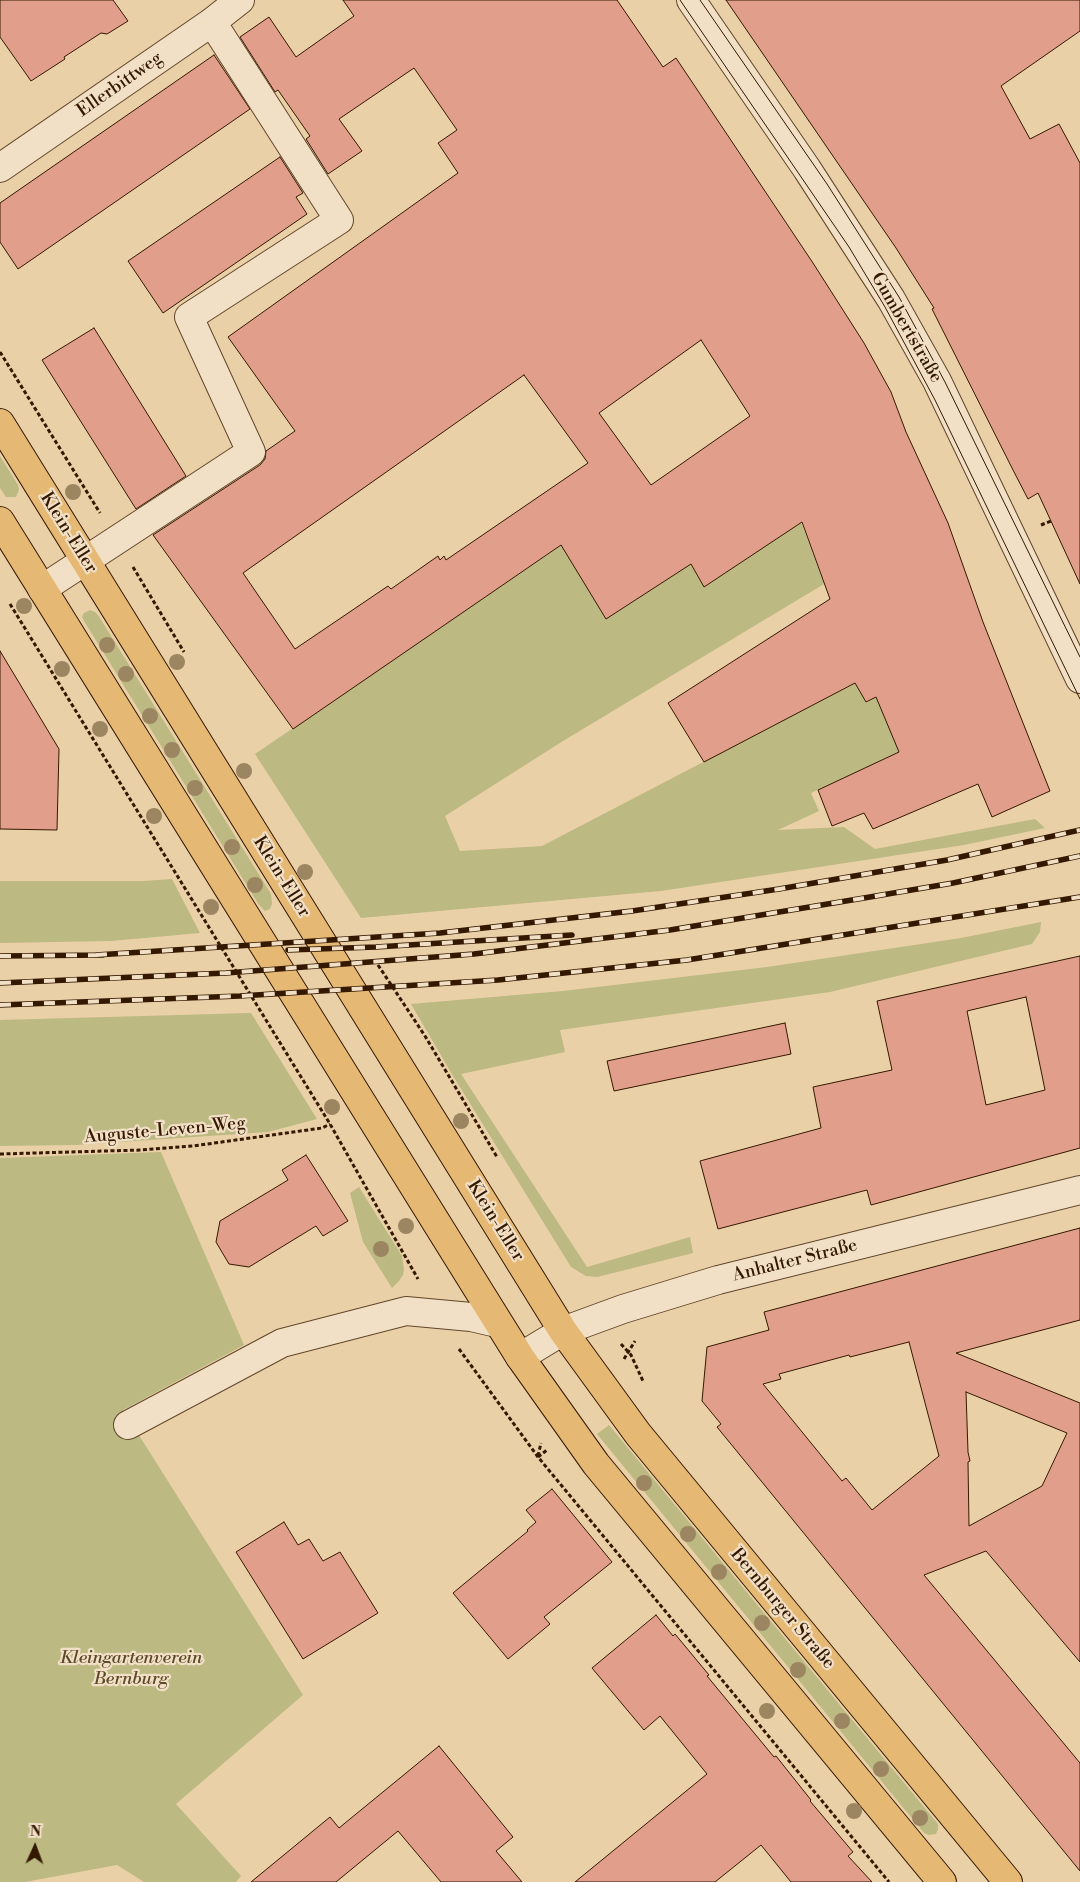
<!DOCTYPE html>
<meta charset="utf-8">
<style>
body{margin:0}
#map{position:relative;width:1080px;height:1882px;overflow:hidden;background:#ead0a7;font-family:"Libre Bodoni",serif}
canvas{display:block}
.north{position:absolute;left:10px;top:1822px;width:50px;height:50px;-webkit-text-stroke:4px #f1e0c6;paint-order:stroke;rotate:2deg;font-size:14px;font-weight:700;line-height:20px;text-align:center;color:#341800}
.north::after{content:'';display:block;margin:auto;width:18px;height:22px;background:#341800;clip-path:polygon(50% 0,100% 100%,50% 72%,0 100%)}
</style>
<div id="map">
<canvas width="1080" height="1882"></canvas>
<div class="north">N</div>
</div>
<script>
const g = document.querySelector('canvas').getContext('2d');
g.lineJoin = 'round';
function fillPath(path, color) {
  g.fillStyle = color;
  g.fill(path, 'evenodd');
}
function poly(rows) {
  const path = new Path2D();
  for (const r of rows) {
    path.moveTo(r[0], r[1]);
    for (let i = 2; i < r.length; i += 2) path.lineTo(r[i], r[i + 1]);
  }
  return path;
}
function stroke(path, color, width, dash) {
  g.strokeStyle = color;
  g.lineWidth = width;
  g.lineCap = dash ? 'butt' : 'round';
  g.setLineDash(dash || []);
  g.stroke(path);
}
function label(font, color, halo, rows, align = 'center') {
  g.font = font + ' "Libre Bodoni",serif';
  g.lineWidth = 4.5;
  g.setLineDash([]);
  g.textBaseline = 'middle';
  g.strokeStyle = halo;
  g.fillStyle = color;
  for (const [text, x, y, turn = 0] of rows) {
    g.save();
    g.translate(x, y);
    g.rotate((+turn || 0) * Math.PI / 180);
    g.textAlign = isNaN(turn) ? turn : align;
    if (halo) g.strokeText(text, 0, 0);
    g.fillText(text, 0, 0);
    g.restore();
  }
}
fillPath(poly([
 [0,456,18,485,19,490,16,497,6,497,0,488],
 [651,484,661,498,587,587,606,619,691,564,704,587,801,522,824,584,563,741,445,816,460,851,542,846,855,683,866,702,929,670,900,752,811,793,819,811,778,830,844,827,875,849,1035,819,1045,828,964,845,661,891,361,918,255,754],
 [90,610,95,612,98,615,271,894,272,904,270,909,265,911,259,905,84,621,82,617,84,613],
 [172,879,200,933,111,941,0,943,0,881,143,881],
 [1041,922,1040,932,1032,944,830,992,560,1030,565,1052,461,1074,587,1267,690,1237,693,1253,597,1277,586,1276,571,1267,453,1076,411,1004,563,991,767,967,961,938],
 [251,1013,317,1119,268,1132,76,1145,0,1146,0,1020],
 [161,1152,244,1345,123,1410,303,1695,176,1804,241,1876,236,1882,144,1882,117,1865,25,1882,0,1882,0,1158],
 [359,1187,402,1256,404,1269,403,1275,399,1281,392,1288,363,1242,350,1193],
 [609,1425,938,1824,938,1829,936,1834,929,1835,924,1833,597,1434]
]), '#bcb983');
const building = poly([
 [0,0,113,0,128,21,107,34,101,33,64,57,65,59,31,81,0,37,0,0],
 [343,0,617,0,663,67,676,58,813,263,864,343,891,392,906,432,948,523,983,622,1050,791,992,817,978,784,873,829,864,813,832,826,818,790,899,752,876,697,866,702,855,683,704,762,668,703,830,599,802,522,704,587,691,564,606,619,561,545,293,729,153,535,260,465,265,459,266,451,295,431,228,337,458,173,438,143,457,130,414,68,339,119,362,151,328,174,306,139,310,136,278,90,275,92,240,37,269,17,296,57,354,16,343,0],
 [701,340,750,416,651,485,599,413,701,340],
 [524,375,588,463,446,560,444,556,440,560,438,556,391,589,388,586,295,649,243,573,524,375],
 [726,0,1080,0,1080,31,1001,86,1030,139,1059,124,1080,163,1080,584,1038,493,1028,499,1014,472,932,309,934,308,896,248,726,0],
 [214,55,250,109,18,269,0,242,0,203,214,55],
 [280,157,303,193,296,197,307,214,163,313,128,261,280,157],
 [94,328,186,476,136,509,42,360,94,328],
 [0,651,59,749,57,830,0,829,0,651],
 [1080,956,1080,1148,871,1205,867,1190,718,1229,700,1161,821,1128,813,1087,892,1070,877,1001,1080,956],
 [1026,997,1045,1090,986,1105,967,1011,1026,997],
 [785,1023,791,1054,614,1091,607,1061,785,1023],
 [306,1155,348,1221,323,1236,316,1226,249,1267,229,1264,216,1242,220,1221,288,1180,282,1170,306,1155],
 [1080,1228,1080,1320,956,1353,1080,1403,1080,1662,986,1551,924,1575,1080,1763,1080,1871,717,1427,721,1424,702,1401,707,1347,769,1330,764,1312,1080,1228],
 [909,1342,939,1456,872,1510,846,1478,842,1481,763,1384,781,1379,779,1374,849,1355,850,1357,909,1342],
 [966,1392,1067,1433,1042,1486,969,1526,968,1462,970,1461,968,1452,966,1392],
 [552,1489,612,1562,544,1617,550,1624,508,1659,453,1593,528,1531,527,1530,536,1522,526,1510,552,1489],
 [284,1522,298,1545,309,1539,323,1561,340,1552,378,1613,303,1659,236,1552,284,1522],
 [656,1615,673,1636,675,1634,709,1675,707,1676,774,1757,776,1756,811,1800,810,1801,853,1852,848,1856,872,1882,791,1882,761,1845,715,1882,575,1882,707,1774,660,1716,644,1730,592,1668,656,1615],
 [439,1746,513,1837,496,1851,522,1882,441,1882,398,1831,336,1882,251,1882,330,1817,339,1828,439,1746]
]);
fillPath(building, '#e19e8a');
stroke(building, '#341800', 1);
const minor = poly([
 [691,0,807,169,891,299,937,381,1080,679],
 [0,168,212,22,240,0],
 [42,589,251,452,189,317,339,220,212,22],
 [520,1357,563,1331,623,1309,718,1280,1080,1190],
 [128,1425,282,1343,406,1311,471,1317,497,1323]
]);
const major = poly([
 [0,423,563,1331,638,1434,1008,1882],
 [0,521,520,1357,596,1464,942,1882]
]);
stroke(minor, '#62462a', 30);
stroke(major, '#341800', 30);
stroke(poly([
 [0,352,100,513],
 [1041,525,1051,521],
 [133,567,184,652],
 [10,604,330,1124,418,1279],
 [378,965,425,1036,497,1157],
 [0,1154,141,1150,193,1146,322,1128,330,1124],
 [621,1344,631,1355,643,1381],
 [459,1349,538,1457,889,1882],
 [624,1359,635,1341],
 [538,1456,541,1443],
 [538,1457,547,1450]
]), '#341800', 3, [4, 2.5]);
stroke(minor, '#f1e0c6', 28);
stroke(major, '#e5b874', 28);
stroke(poly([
 [680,0,849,247,885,307,935,400,1080,699],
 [700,0,827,184,899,297,945,382,1080,657]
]), '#341800', 1);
const rail = poly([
 [288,950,376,947,572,935],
 [96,955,440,933,632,911,779,889,947,860,1080,830],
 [0,956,103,955],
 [0,983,226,973,474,954,670,930,858,899,953,883,1080,856],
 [0,1005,240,996,498,980,687,960,1080,897]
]);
stroke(rail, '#341800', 5.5);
stroke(rail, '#f1e0c6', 4, [11]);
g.fillStyle = '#9c8561';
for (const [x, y] of [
 [73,492],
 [24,606],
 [107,645],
 [177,662],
 [62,669],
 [126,674],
 [150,716],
 [100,729],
 [172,750],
 [244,771],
 [195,788],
 [154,816],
 [232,847],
 [305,872],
 [255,885],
 [211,907],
 [332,1107],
 [461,1121],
 [406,1226],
 [381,1249],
 [644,1483],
 [688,1534],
 [719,1572],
 [762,1623],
 [798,1670],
 [767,1711],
 [842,1721],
 [881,1769],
 [854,1811],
 [920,1818]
]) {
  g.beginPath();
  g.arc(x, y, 8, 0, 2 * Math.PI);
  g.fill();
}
label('18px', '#341800', '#f1e0c6', [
 ["Ellerbittweg",120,85,-35],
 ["Gumbertstraße",906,328,60],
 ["Klein-Eller",68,533,58],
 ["Klein-Eller",281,877,58],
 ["Auguste-Leven-Weg",165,1131,-5],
 ["Klein-Eller",495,1221,58],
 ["Anhalter Straße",795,1261,-14],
 ["Bernburger Straße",782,1609,50]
]);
label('italic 18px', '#5d4827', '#f1e0c6', [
 ["Kleingartenverein",131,1659],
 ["Bernburg",131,1680]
]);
</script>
